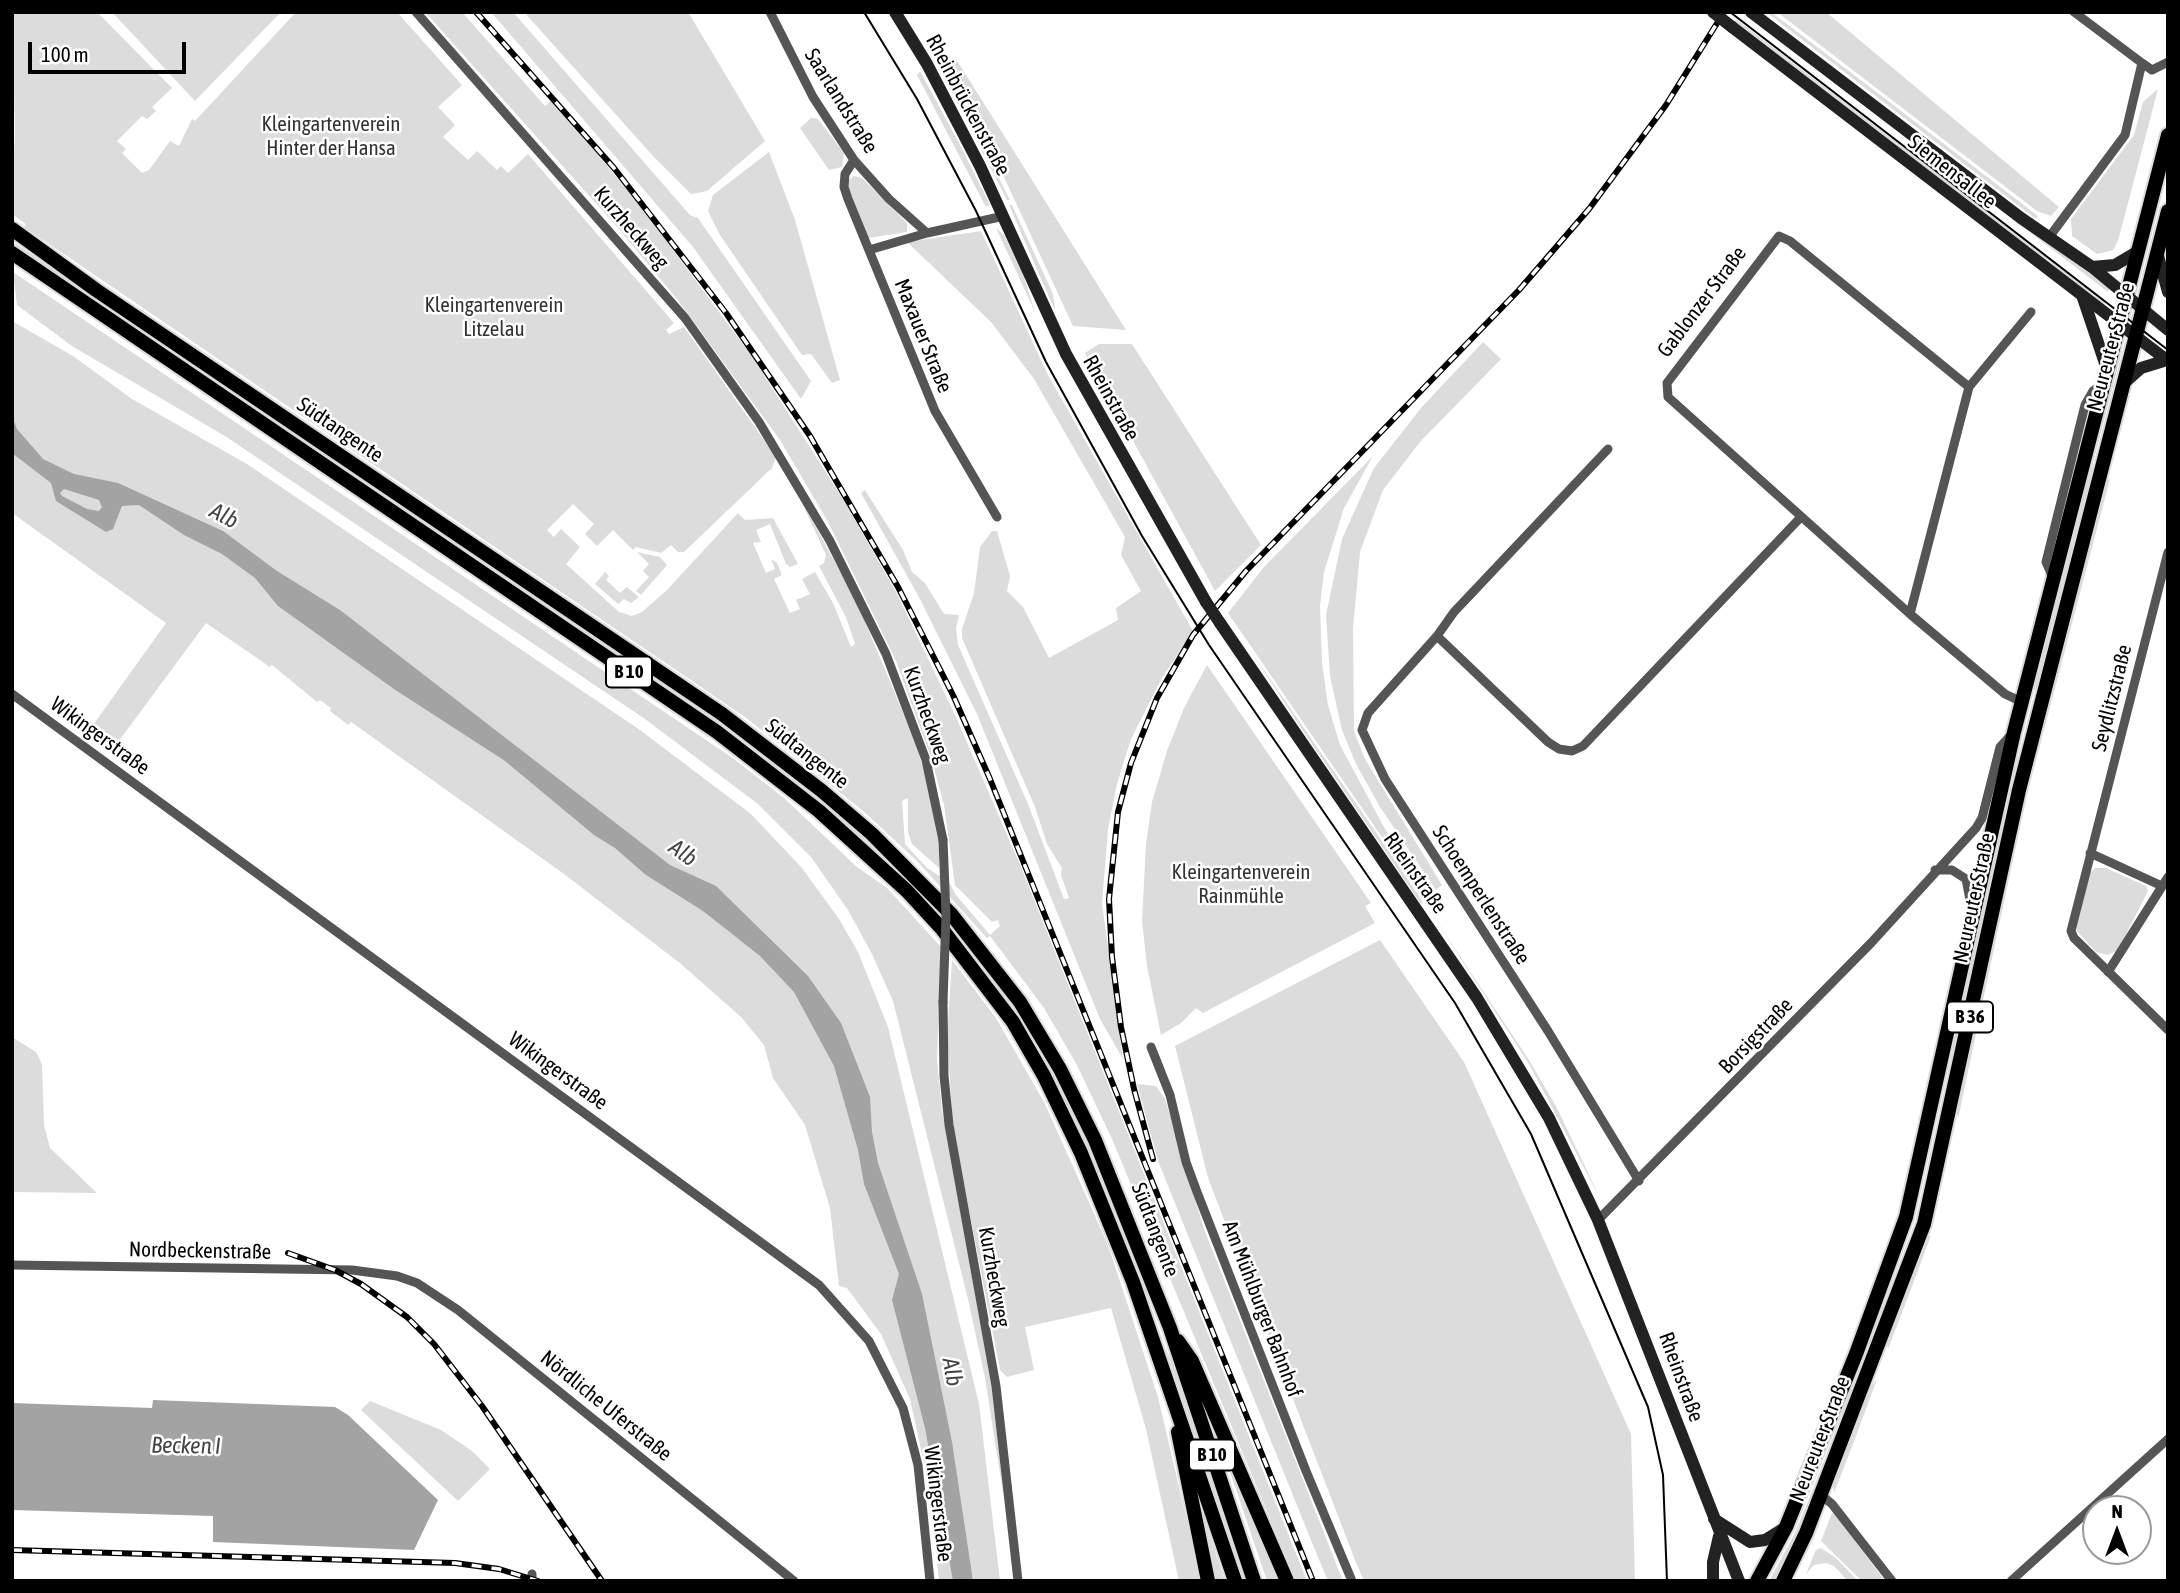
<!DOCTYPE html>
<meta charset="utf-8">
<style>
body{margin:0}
#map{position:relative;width:2180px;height:1593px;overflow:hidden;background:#fff;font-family:"Asap Condensed",sans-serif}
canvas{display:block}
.frame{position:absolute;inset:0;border:14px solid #000;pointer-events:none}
.north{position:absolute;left:2082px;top:1495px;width:70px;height:70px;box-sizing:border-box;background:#fff;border:2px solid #999;border-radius:50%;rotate:0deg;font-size:19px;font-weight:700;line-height:28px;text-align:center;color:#000}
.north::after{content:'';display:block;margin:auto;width:24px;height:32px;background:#000;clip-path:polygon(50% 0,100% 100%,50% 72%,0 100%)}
.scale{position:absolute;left:28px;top:42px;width:158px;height:32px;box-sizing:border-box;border:4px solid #000;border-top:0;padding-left:9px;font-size:21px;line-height:24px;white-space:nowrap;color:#000;-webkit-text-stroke:5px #fff;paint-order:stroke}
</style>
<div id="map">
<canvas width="2180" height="1593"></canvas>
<div class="frame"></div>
<div class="north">N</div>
<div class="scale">100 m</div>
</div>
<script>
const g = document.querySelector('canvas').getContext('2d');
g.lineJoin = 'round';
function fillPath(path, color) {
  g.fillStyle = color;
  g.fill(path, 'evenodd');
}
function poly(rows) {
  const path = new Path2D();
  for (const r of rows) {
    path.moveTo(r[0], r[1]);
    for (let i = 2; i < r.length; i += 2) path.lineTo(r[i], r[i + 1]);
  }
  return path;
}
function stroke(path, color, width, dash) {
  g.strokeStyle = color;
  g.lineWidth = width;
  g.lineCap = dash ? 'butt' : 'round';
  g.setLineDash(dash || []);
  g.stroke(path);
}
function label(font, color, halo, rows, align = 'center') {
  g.font = font + ' "Asap Condensed",sans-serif';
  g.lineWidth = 5;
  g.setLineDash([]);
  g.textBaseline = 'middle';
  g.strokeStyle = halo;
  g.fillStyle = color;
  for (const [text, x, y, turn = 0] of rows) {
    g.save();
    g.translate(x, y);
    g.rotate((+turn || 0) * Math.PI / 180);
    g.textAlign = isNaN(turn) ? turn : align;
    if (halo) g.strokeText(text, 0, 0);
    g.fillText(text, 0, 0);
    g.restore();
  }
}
fillPath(poly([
 [12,12,97,12,172,88,152,107,156,111,147,119,142,116,117,141,126,149,122,153,142,173,149,170,170,141,179,146,192,119,195,121,296,12,397,12,462,85,438,107,455,125,443,137,468,160,477,151,497,170,501,166,508,173,528,154,674,323,666,330,669,334,684,327,776,457,772,468,684,552,678,552,671,545,661,553,636,547,633,550,613,530,597,546,585,534,594,524,573,504,547,530,554,537,561,529,580,547,566,564,619,612,632,616,642,612,667,590,738,513,745,520,773,518,798,564,790,567,786,564,770,524,756,530,761,542,753,543,766,573,775,569,771,559,777,563,782,575,774,579,790,613,800,609,796,600,810,594,802,579,815,572,833,603,851,647,855,644,846,617,819,566,824,563,826,555,798,494,858,605,911,732,924,770,939,840,939,868,912,844,908,832,908,798,902,801,905,844,927,868,949,882,956,895,990,935,1000,926,998,920,992,922,955,885,944,805,931,757,896,661,828,522,780,440,677,299,618,228,425,12,462,12,545,106,552,100,639,204,751,355,843,499,896,592,956,717,1021,867,1307,1581,1296,1581,1112,1139,1077,1065,1044,1008,990,936,987,938,917,861,862,810,745,717,24,227,26,224,12,214,15,132],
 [112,12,281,12,195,101],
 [491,12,513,12,690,215,698,218,811,381,801,399,693,247],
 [524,12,688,12,765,141,707,191,691,194,653,156],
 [1742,12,1746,12,2110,285,2108,292],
 [1766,12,1771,12,1862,81,2038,216,2036,219],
 [1777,12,1826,12,2059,207,2051,216,2037,211],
 [1736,19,2105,302,2105,305,1734,22],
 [956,59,1126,330,1073,326,991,149,948,64],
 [937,63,941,63,1010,200,1007,200],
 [920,71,958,141,990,205,986,207,917,75],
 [2158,89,2118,241,2113,250,2097,254,2072,236,2071,219,2134,135,2143,102],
 [811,118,818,119,844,153,842,167,829,170,800,128],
 [769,152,795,220,840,380,832,383,811,354,802,355,720,235,708,211,713,195],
 [854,176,862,178,907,223,907,232,868,238,848,188,848,181],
 [1009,205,1012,205,1053,294,1055,311],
 [996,228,1004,235,1022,272,1036,314],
 [981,231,1048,375,1193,631,1162,678,1131,739,1117,784,1108,829,1102,903,1123,1059,1100,1019,977,714,920,599,861,493,865,490,903,550,912,572,925,583,944,614,959,615,956,628,958,645,1028,804,1064,899,1069,898,1061,875,1062,868,1047,844,1035,807,962,638,962,629,974,593,980,547,992,531,997,531,1010,576,1007,591,1023,607,1049,658,1118,620,1116,608,1141,591,1121,555,1125,537,1034,379,991,322,907,242],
 [15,243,169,349,191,367,16,249],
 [13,272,734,759,784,798,857,867,887,888,941,947,937,1060,942,1110,992,1388,1004,1499,985,1378,968,1299,893,1001,872,954,848,910,811,857,758,804,645,719,225,436,72,346,17,305],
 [12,321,73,356,132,399,247,464,640,730,751,814,802,868,839,919,858,952,888,1027,979,1404,1000,1581,939,1581,930,1491,910,1399,881,1334,847,1288,839,1286,830,1208,805,1125,773,1078,764,1045,741,1017,681,964,564,874,351,722,348,725,330,711,331,708,320,700,317,702,272,665,270,667,206,623,113,749,88,732,166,623,12,513],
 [1483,342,1501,359,1420,442,1383,490,1360,552,1353,628,1354,731,1365,759,1442,885,1436,890,1380,807,1356,764,1342,730,1330,676,1326,615,1342,539,1374,468,1421,408],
 [1099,344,1132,344,1261,545,1215,591,1085,353],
 [2119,350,2122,351,2093,463,2090,486,2040,687,2031,692],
 [236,394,708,714,828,806,914,885,954,927,1006,994,1036,1040,1095,1158,1148,1297,1087,1149,1033,1043,978,962,895,871,842,821,728,732],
 [1373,456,1344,508,1324,572,1320,606,1322,663,1328,705,1340,745,1385,829,1431,894,1425,900,1228,613,1264,567],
 [2110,479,2044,730,2041,729,2107,480],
 [637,552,660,557,667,565,641,595,636,591,649,577,643,571,649,564],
 [605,572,609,576,606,580,620,593,627,587,639,597,631,603,624,599,618,604,595,584],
 [1246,644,1382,841,1423,902,1421,904,1301,728],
 [1207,665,1371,903,1365,906,1375,923,1203,1013,1196,1008,1181,1023,1161,1035,1147,966,1142,921,1146,844,1152,802,1167,751,1184,708],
 [2020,731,2023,732,1991,871,1988,905,1947,1098,1944,1098,1959,1012],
 [2039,741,2041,741,2025,802,1958,1119,1957,1111,1999,912],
 [2095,868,2106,868,2146,886,2148,891,2118,950,2108,955,2096,952,2076,930,2090,873],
 [1426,905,1529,1060,1557,1108,1601,1200,1529,1064],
 [1380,940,1464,1062,1631,1434,1635,1581,1364,1581,1355,1560,1208,1178,1175,1046],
 [952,960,996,1018,1045,1104,1108,1245,1158,1397,1201,1581,1179,1581,1146,1429,1111,1308,1025,1327,1034,1370,1007,1377,1000,1370,953,1127,947,1037],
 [12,1037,36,1052,42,1064,44,1125,50,1148,97,1193,12,1192],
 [1137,1084,1156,1086,1165,1099,1204,1229,1343,1581,1328,1581,1315,1550,1158,1161],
 [1931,1235,1916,1276,1888,1349,1887,1344,1925,1240],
 [1165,1347,1175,1367,1247,1581,1243,1581,1221,1516],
 [1877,1379,1853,1444,1834,1493,1833,1482,1868,1390],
 [370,1401,441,1430,472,1451,490,1469,458,1501,361,1410],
 [1827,1455,1830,1456,1798,1535,1775,1581,1769,1581,1795,1533],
 [1232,1464,1283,1581,1267,1581,1228,1466],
 [1832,1513,1834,1513,1885,1581,1862,1581,1821,1541],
 [1204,1518,1225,1581,1215,1581,1201,1519],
 [1821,1548,1836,1558,1858,1581,1848,1581,1834,1566,1826,1563,1814,1565,1806,1574,1816,1550]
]), '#dcdcdc');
fillPath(poly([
 [12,385,12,416,17,429,43,459,74,474,118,483,223,531,277,571,340,610,670,865,716,886,808,976,841,1023,870,1097,872,1132,878,1163,922,1294,952,1442,973,1581,953,1581,925,1428,892,1300,899,1274,864,1184,858,1150,834,1066,794,992,760,956,703,911,646,875,615,848,594,835,505,761,394,689,278,606,255,578,222,554,184,535,139,505,122,506,113,529,106,532,56,501,51,483,12,453],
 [64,489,99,500,102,507,99,511,87,509,62,496,60,493],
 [153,1400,335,1407,348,1415,438,1500,414,1550,213,1542,213,1516,12,1510,12,1403,152,1408]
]), '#a3a3a3');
const primary = poly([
 [1757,1581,1786,1527,1856,1354,1906,1217,2014,732,2168,135],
 [1783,1581,1806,1533,1924,1224,2019,790,2168,211]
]);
const trunk = poly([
 [12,229,96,290,722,714,822,791,872,834,952,915,1020,1002,1060,1069,1095,1140,1170,1328,1254,1581],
 [12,253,717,732,819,811,907,891,942,929,1013,1022,1044,1076,1081,1153,1133,1282,1235,1581],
 [1178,1341,1192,1361,1287,1581],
 [1178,1432,1208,1581]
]);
stroke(primary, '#dbdbdb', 18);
stroke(trunk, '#dbdbdb', 18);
stroke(poly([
 [416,12,685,318,759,422,830,541,886,654,926,760,943,840],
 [770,12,813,97,854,160,889,199,927,233],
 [2142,63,2152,70,2168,62],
 [854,160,845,174,844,187,848,199,935,411,997,517],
 [2050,236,2125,135,2142,63,2074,12],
 [869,250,927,233,1004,216],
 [1969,387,2031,312],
 [1608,449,1454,612,1437,636,1368,713,1362,730,1385,779,1548,1031,1639,1181],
 [2168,552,2071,931,2074,938,2168,1030],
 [2053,578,2046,562,2085,405,2093,391,2102,384],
 [1910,614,1969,387,1790,241,1779,236,1667,383,1668,397,1910,614,2005,694,2022,702],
 [1437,636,1548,742,1559,749,1572,751,1583,746,1801,517],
 [12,694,819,1285,869,1341,903,1408,918,1465,930,1581],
 [2090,853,2162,886],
 [1935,870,1952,870,1966,879,1972,910],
 [2108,972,2168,877],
 [943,1002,944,1076,949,1125,996,1386,1018,1581],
 [1151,1047,1170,1095,1186,1162,1197,1192,1306,1471,1352,1581],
 [1598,1220,1871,943,1976,828,1982,818,2000,747,2011,735],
 [12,1265,352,1270,397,1276,417,1283,458,1310,794,1581],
 [1821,1495,1832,1504,1892,1581],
 [532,1574,532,1581],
 [2011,1581,2168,1439]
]), '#555', 9);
stroke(poly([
 [895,12,927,64,980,166,1066,354,1206,602],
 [1751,12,2021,218,2092,267,2168,330],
 [1732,27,2168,361],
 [2157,252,2168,292],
 [2092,267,2115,265,2137,252],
 [2082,295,2107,369],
 [2123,384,2141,368,2167,360],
 [1220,623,1477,998,1549,1118,1598,1220,1739,1581],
 [1714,1519,1750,1542,1765,1540,1786,1527],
 [1713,1581,1713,1562,1719,1536]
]), '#222', 12);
stroke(primary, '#000', 14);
stroke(trunk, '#000', 14);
stroke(poly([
 [864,12,917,99,976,211,1046,362,1142,536,1209,645,1455,1003,1531,1134,1648,1407,1663,1475,1667,1581],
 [1730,12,2168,350]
]), '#000', 2);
const rail = poly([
 [476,12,614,168,726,313,810,436,898,587,953,695,990,779,1313,1581],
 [1153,1159,1134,1089,1121,1027,1112,957,1109,899,1118,812,1131,763,1157,698,1193,635,1246,571,1519,290,1589,209,1666,105,1724,12],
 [288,1253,335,1270,361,1284,407,1317,434,1344,482,1406,602,1581],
 [12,1550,455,1563,499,1569,538,1581]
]);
stroke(rail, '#000', 6);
stroke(rail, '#fff', 3.5, [10]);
stroke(poly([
 [943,840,946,915,943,1002]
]), '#555', 9);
stroke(poly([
 [1713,12,1732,27],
 [1206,602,1220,623]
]), '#222', 12);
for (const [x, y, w] of [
 [629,672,46],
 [1970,1017,46],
 [1212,1455,46]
]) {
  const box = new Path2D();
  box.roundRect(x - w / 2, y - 15.5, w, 31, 5);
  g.fillStyle = '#fff';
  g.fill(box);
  stroke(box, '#000', 2);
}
label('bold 19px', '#000', null, [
 ["B 10",629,672],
 ["B 36",1970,1017],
 ["B 10",1212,1455]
]);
label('21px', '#000', '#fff', [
 ["Saarlandstraße",841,101,58],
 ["Rheinbrückenstraße",968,105,62],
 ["Siemensallee",1952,172,38],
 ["Kurzheckweg",631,228,49],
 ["Gablonzer Straße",1702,302,-53],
 ["Maxauer Straße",923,336,68],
 ["Neureuter Straße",2111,347,-75],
 ["Rheinstraße",1111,398,61],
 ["Südtangente",340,430,34],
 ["Seydlitzstraße",2112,698,-76],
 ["Kurzheckweg",927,715,70],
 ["Wikingerstraße",100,736,36],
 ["Südtangente",807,754,38],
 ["Rheinstraße",1415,873,55],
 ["Schoemperlenstraße",1481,895,57],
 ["Neureuter Straße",1974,898,-78],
 ["Borsigstraße",1756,1036,-46],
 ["Wikingerstraße",558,1071,36],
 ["Südtangente",1155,1230,69],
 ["Nordbeckenstraße",200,1251,1],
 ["Kurzheckweg",994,1277,80],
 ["Am Mühlburger Bahnhof",1262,1309,69],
 ["Rheinstraße",1681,1377,70],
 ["Nördliche Uferstraße",606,1406,39],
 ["Neureuter Straße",1820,1439,-69],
 ["Wikingerstraße",938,1504,83]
]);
label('21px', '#333', '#fff', [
 ["Kleingartenverein",331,124],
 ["Hinter der Hansa",331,148],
 ["Kleingartenverein",494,305],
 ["Litzelau",494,329],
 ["Kleingartenverein",1241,872],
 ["Rainmühle",1241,896]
]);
label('italic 23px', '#444', '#fff', [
 ["Alb",224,516,28],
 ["Alb",683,853,36],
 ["Alb",952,1372,80],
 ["Becken I",186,1446,1]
]);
</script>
